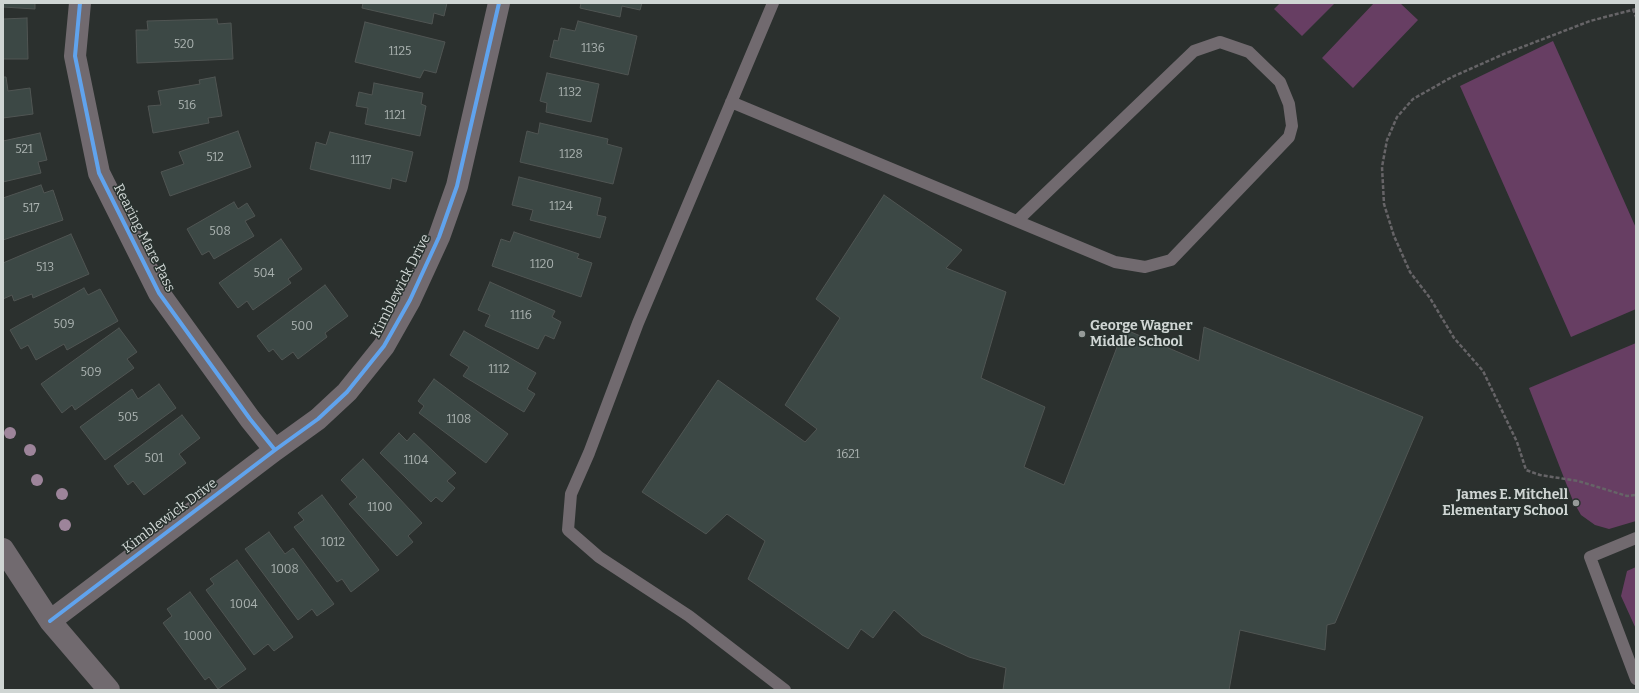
<!DOCTYPE html>
<style>
body{margin:0}
#map{position:relative;width:1639px;height:693px;overflow:hidden;background:#2b302e;font-family:Bitter,serif}
canvas{display:block}
.frame{position:absolute;inset:0;border:4px solid #cfd5d3;pointer-events:none}
</style>
<div id="map">
<canvas width="1639" height="693"></canvas>
<div class="frame"></div>
</div>
<script>
const g = document.querySelector('canvas').getContext('2d');
g.lineJoin = 'round';
function fillPath(path, color) {
  g.fillStyle = color;
  g.fill(path, 'evenodd');
}
function poly(rows) {
  const path = new Path2D();
  for (const r of rows) {
    path.moveTo(r[0], r[1]);
    for (let i = 2; i < r.length; i += 2) path.lineTo(r[i], r[i + 1]);
  }
  return path;
}
function stroke(path, color, width, dash) {
  g.strokeStyle = color;
  g.lineWidth = width;
  g.lineCap = dash ? 'butt' : 'round';
  g.setLineDash(dash || []);
  g.stroke(path);
}
function label(font, color, halo, rows, align = 'center') {
  g.font = font + ' Bitter,serif';
  g.lineWidth = 3;
  g.setLineDash([]);
  g.textBaseline = 'middle';
  g.strokeStyle = halo;
  g.fillStyle = color;
  for (const [text, x, y, turn = 0] of rows) {
    g.save();
    g.translate(x, y);
    g.rotate((+turn || 0) * Math.PI / 180);
    g.textAlign = isNaN(turn) ? turn : align;
    if (halo) g.strokeText(text, 0, 0);
    g.fillText(text, 0, 0);
    g.restore();
  }
}
fillPath(poly([
 [1280,3,1335,3,1302,36,1274,9],
 [1374,3,1400,3,1418,20,1353,88,1322,58],
 [1553,41,1636,228,1636,309,1571,337,1460,86],
 [1636,343,1636,521,1609,529,1595,525,1581,515,1573,501,1529,388],
 [1636,567,1636,629,1621,596,1627,571]
]), '#673e63');
const building = poly([
 [3,3,35,3,35,9,3,7,3,3],
 [363,3,447,3,444,16,434,13,432,24,362,8,363,3],
 [581,3,642,3,640,10,622,6,620,17,580,8,581,3],
 [27,18,28,59,3,59,3,19,27,18],
 [217,19,218,24,231,23,233,59,137,63,136,30,148,30,147,21,217,19],
 [578,21,637,36,628,75,550,57,554,40,558,41,561,28,575,31,578,21],
 [365,22,445,42,436,73,424,70,420,78,355,62,365,22],
 [547,73,599,84,591,122,546,112,547,103,540,101,547,73],
 [3,77,6,77,8,91,30,88,33,114,3,118,3,77],
 [215,77,222,116,208,118,209,123,153,133,148,106,161,105,158,91,200,84,199,80,215,77],
 [374,83,423,93,421,104,426,106,420,136,365,124,368,108,356,106,359,92,372,95,374,83],
 [540,123,608,139,607,144,622,148,613,184,520,162,527,131,538,134,540,123],
 [238,131,251,167,170,196,161,172,184,164,179,152,238,131],
 [330,132,413,152,406,182,392,178,390,189,310,169,316,142,326,145,330,132],
 [40,133,47,160,38,162,41,173,3,182,3,141,40,133],
 [519,177,601,198,597,215,606,217,600,238,530,220,533,210,512,205,519,177],
 [41,185,44,193,53,190,63,220,3,240,3,198,41,185],
 [884,195,962,250,946,268,1006,292,981,378,1045,407,1024,467,1064,485,1124,329,1199,361,1204,327,1423,417,1335,623,1327,625,1325,650,1240,630,1229,690,1003,690,1006,668,969,657,922,635,894,610,873,638,861,629,848,649,748,579,765,541,727,514,706,534,642,492,718,380,805,442,817,429,785,405,840,318,816,299,884,195],
 [234,202,238,209,247,203,255,216,245,221,254,236,214,259,209,251,202,255,187,229,234,202],
 [514,232,579,254,577,258,592,263,581,297,492,266,501,239,510,242,514,232],
 [71,234,89,274,33,298,32,294,14,301,12,295,3,299,3,263,71,234],
 [281,239,302,269,288,279,291,283,253,310,247,301,238,308,219,283,281,239],
 [490,282,555,311,552,317,561,322,554,339,545,335,538,349,485,326,490,315,478,310,490,282],
 [325,285,348,316,325,333,327,337,298,359,293,352,282,360,273,349,269,352,257,336,325,285],
 [84,288,88,295,100,289,118,321,67,350,64,344,36,360,28,345,21,349,10,330,84,288],
 [119,328,137,352,127,359,134,368,75,410,72,405,62,413,41,384,119,328],
 [464,331,536,373,527,389,535,394,524,412,463,376,469,367,450,355,464,331],
 [434,379,508,434,486,463,419,413,424,406,418,401,434,379],
 [159,384,176,408,105,460,80,427,132,389,138,399,159,384],
 [182,415,200,438,179,454,186,463,144,495,133,481,128,485,114,466,182,415],
 [399,433,407,441,414,433,456,473,447,481,455,488,442,502,436,497,431,502,380,453,399,433],
 [363,459,422,523,408,536,413,542,397,556,349,504,357,497,341,480,363,459],
 [322,495,379,570,351,592,342,579,337,582,294,527,304,520,298,513,322,495],
 [269,532,285,554,293,548,334,604,317,616,312,609,298,620,245,549,269,532],
 [237,560,293,637,274,651,268,644,254,655,206,590,214,584,210,579,237,560],
 [190,592,246,669,218,689,209,677,205,680,163,623,172,616,167,609,190,592]
]);
fillPath(building, '#3c4845');
stroke(building, '#505553', 1);
stroke(poly([
 [1633,9,1636,17],
 [1636,9,1590,21,1504,54,1452,77,1413,99,1397,117,1387,140,1382,167,1384,204,1394,236,1410,272,1430,298,1454,338,1483,371,1517,442,1526,470,1540,475,1578,481,1627,496,1636,495]
]), '#666467', 2.5, [4, 2]);
stroke(poly([
 [773,3,638,323,589,453,571,494,568,530,599,557,689,616,785,690],
 [731,102,1115,262,1145,267,1171,260,1289,137,1292,126,1289,104,1280,82,1249,52,1220,42,1194,51,1017,221],
 [1636,538,1590,557,1636,679]
]), '#716a6f', 12);
stroke(poly([
 [80,3,75,56,99,173,159,293,250,419,275,450],
 [3,549,50,621,109,690],
 [50,621,275,450,318,419,347,392,384,346,410,300,439,237,457,186,499,3]
]), '#716a6f', 22);
stroke(poly([
 [80,3,75,56,99,173,159,293,250,419,275,450],
 [50,621,275,450,318,419,347,392,384,346,410,300,439,237,457,186,499,3]
]), '#60a3ed', 4);
g.fillStyle = '#9d849a';
for (const [x, y] of [
 [10,433],
 [30,450],
 [37,480],
 [62,494],
 [65,525]
]) {
  g.beginPath();
  g.arc(x, y, 6, 0, 2 * Math.PI);
  g.fill();
}
for (const [x, y, r, color] of [
 [1082,334,4,"#969b99"],
 [1576,503,4,"#969b99"]
]) {
  const dot = new Path2D();
  dot.arc(x, y, r, 0, 2 * Math.PI);
  g.fillStyle = color;
  g.fill(dot);
  stroke(dot, '#29322f', 1.5);
}
label('12px', '#aab2b0', null, [
 ["520",184,45],
 ["1136",593,49],
 ["1125",400,52],
 ["1132",570,93],
 ["516",187,106],
 ["1121",395,116],
 ["521",24,150],
 ["1128",571,155],
 ["512",215,158],
 ["1117",361,161],
 ["1124",561,207],
 ["517",31,209],
 ["508",220,232],
 ["1120",542,265],
 ["513",45,268],
 ["504",264,274],
 ["1116",521,316],
 ["509",64,325],
 ["500",302,327],
 ["1112",499,370],
 ["509",91,373],
 ["505",128,418],
 ["1108",459,420],
 ["1621",848,455],
 ["501",154,459],
 ["1104",416,461],
 ["1100",380,508],
 ["1012",333,543],
 ["1008",285,570],
 ["1004",244,605],
 ["1000",198,637]
]);
label('14px', '#cfd5d3', '#29322f', [
 ["Rearing Mare Pass",144,238,63],
 ["Kimblewick Drive",401,286,-63],
 ["Kimblewick Drive",170,516,-37]
]);
label('bold 14px', '#cfd5d3', '#29322f', [
 ["George Wagner",1090,326],
 ["Middle School",1090,342],
 ["James E. Mitchell",1568,495,"right"],
 ["Elementary School",1568,511,"right"]
], 'left');
</script>
